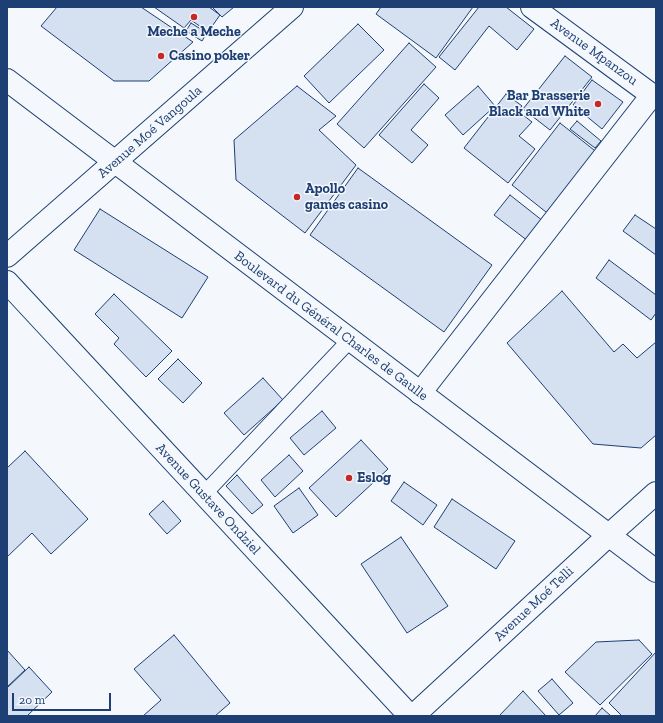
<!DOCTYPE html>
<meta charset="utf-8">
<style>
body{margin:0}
#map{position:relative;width:663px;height:723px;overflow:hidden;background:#f4f7fb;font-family:"Zilla Slab",serif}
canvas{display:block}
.frame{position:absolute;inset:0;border:8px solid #1d3f73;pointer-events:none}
.scale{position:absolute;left:12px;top:693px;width:99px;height:18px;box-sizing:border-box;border:2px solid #1d3f73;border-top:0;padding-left:5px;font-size:12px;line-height:14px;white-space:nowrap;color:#1d3f73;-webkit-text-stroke:3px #f4f7fb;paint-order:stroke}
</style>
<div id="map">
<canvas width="663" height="723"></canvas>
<div class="frame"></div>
<div class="scale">20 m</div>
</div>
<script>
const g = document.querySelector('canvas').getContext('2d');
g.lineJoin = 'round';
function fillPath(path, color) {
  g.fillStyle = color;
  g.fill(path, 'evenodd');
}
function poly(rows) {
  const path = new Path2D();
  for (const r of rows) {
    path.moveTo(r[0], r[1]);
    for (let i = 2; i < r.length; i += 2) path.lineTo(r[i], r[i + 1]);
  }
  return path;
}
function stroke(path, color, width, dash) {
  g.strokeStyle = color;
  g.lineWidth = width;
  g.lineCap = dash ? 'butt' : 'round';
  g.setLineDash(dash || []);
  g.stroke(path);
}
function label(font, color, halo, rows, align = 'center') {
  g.font = font + ' "Zilla Slab",serif';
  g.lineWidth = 3;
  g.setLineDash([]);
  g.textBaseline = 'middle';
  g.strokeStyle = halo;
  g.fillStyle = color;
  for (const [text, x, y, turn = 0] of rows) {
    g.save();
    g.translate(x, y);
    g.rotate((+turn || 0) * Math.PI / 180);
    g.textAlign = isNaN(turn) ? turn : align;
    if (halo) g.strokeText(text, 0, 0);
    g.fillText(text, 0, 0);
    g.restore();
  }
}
const building = poly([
 [57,7,141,7,193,42,149,81,114,81,41,26,57,7],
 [154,7,209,7,220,15,208,32,191,20,184,28,154,7],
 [212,7,234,7,222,17,212,7],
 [381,7,473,7,436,58,376,14,381,7],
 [479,7,506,7,534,29,517,50,489,26,455,70,439,57,479,7],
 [191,23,207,33,202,41,186,31,191,23],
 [358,24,384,50,329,103,304,76,358,24],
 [409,43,436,67,364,148,337,124,409,43],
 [565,56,592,77,550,130,523,109,565,56],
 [592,80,623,102,602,129,573,105,592,80],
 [424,84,439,98,411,130,428,145,412,163,379,135,424,84],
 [297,86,336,116,319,130,356,165,305,233,236,180,234,140,297,86],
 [478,86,495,106,463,135,445,115,478,86],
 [506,94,522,106,518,111,532,122,519,136,535,149,508,183,464,148,506,94],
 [577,121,601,141,595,148,570,129,577,121],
 [560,123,599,154,551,216,512,185,560,123],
 [358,168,492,265,444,332,310,235,358,168],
 [510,195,543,221,528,241,494,215,510,195],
 [100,209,208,277,182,318,74,250,100,209],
 [635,215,656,229,656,255,623,231,635,215],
 [609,260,656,295,656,313,651,320,596,278,609,260],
 [562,291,614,352,623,344,637,358,656,342,656,435,641,448,593,444,507,343,562,291],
 [114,294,172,351,146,377,114,344,119,338,95,314,114,294],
 [178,359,202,383,183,403,158,379,178,359],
 [263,378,283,400,244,435,224,413,263,378],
 [322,411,336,428,304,455,290,438,322,411],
 [361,440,388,469,336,517,309,488,361,440],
 [25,451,88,519,51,554,32,533,7,557,7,468,25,451],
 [289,455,303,471,275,497,261,480,289,455],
 [237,475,263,505,252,514,226,486,237,475],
 [404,482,437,505,423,525,391,501,404,482],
 [299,488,318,515,293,533,274,506,299,488],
 [452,499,515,541,496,569,434,527,452,499],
 [163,501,181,521,167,534,149,514,163,501],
 [401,537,448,606,407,633,361,564,401,537],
 [174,635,230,703,215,716,143,716,161,700,134,669,174,635],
 [639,640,652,654,600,705,565,672,596,642,639,640],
 [7,650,25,670,7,687,7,650],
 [656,652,656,716,622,716,609,703,656,652],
 [29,667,52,692,27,716,7,716,7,688,29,667],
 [552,679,573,703,559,715,538,691,552,679],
 [523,691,546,716,499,716,523,691],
 [602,708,611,716,595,716,602,708]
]);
fillPath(building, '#d5e0f0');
stroke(building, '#1d3f73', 1);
const lane = poly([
 [204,494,350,340]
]);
const street = poly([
 [532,7,656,98],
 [7,256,292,7],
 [7,282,410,716],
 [420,393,652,95],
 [413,716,609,535,656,493]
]);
const secondary = poly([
 [7,80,656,571]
]);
stroke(lane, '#1d3f73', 17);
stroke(street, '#1d3f73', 24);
stroke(secondary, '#1d3f73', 24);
stroke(lane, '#f4f7fb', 15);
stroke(street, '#f4f7fb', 22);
stroke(secondary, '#f4f7fb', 22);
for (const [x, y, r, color] of [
 [194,17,4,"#c62828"],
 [161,56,4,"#c62828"],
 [598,104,4,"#c62828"],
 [297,197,4,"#c62828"],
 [349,478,4,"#c62828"]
]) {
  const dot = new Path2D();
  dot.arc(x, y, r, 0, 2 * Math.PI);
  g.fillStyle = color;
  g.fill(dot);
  stroke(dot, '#f4f7fb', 1.5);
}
label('bold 14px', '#1d3f73', '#f4f7fb', [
 ["Meche a Meche",194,32,"center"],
 ["Casino poker",169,56],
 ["Bar Brasserie",590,96,"right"],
 ["Black and White",590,112,"right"],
 ["Apollo",305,189],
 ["games casino",305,205],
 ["Eslog",357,478]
], 'left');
label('14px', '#1d3f73', '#f4f7fb', [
 ["Avenue Mpanzou",594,52,36],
 ["Avenue Moé Vangoula",150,132,-41],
 ["Boulevard du Général Charles de Gaulle",331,326,37],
 ["Avenue Gustave Ondziel",208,499,47],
 ["Avenue Moé Telli",534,604,-43]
]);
</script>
